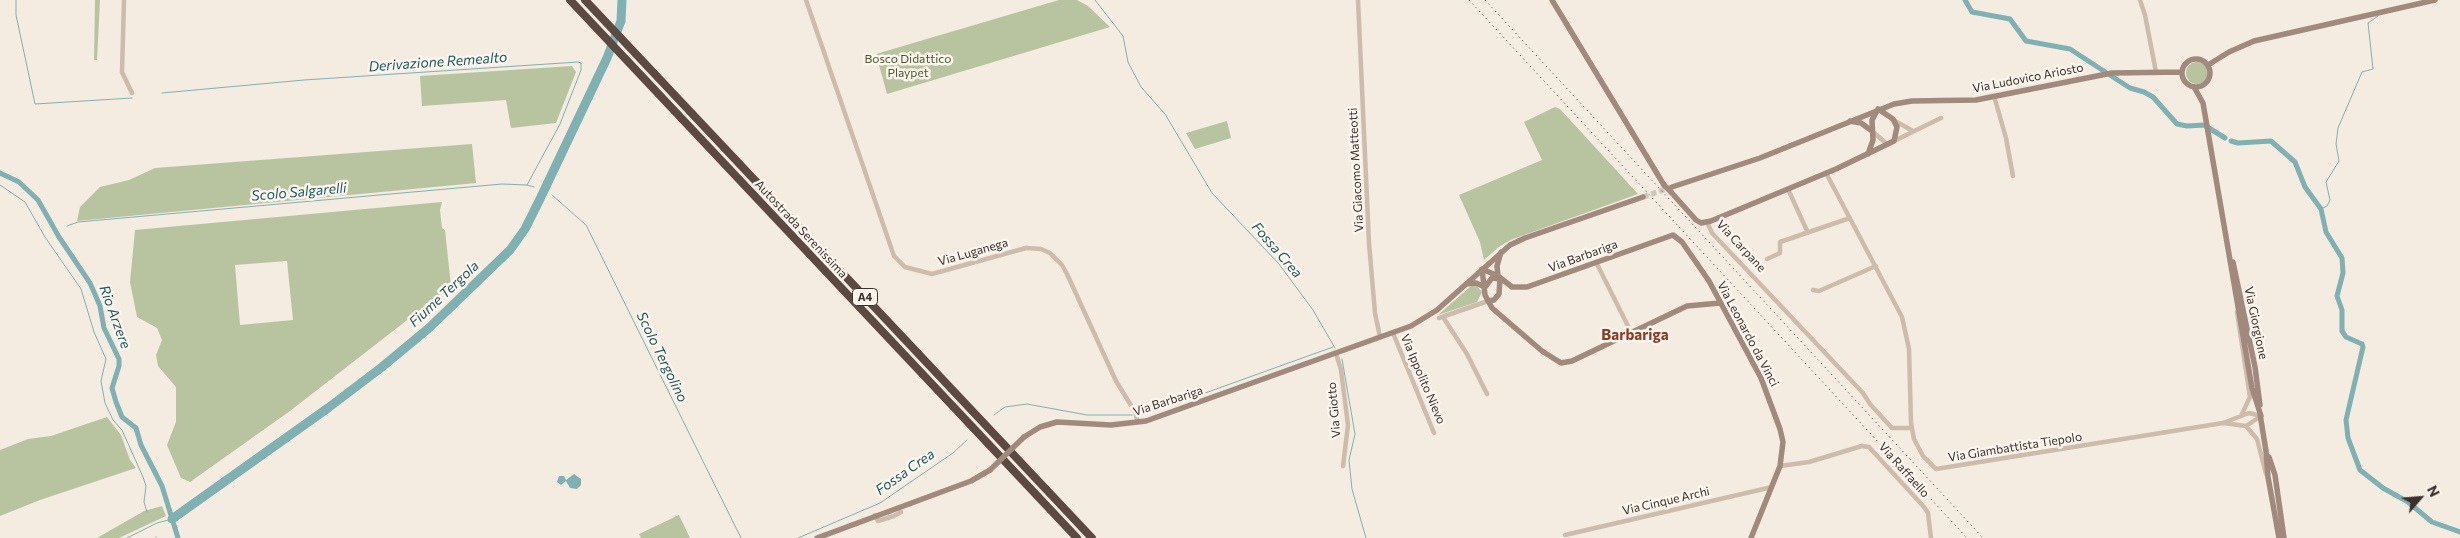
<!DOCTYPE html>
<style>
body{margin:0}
#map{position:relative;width:2460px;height:538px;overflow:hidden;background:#f4ebe1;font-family:Commissioner,sans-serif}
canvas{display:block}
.north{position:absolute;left:2395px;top:473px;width:50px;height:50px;-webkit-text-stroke:4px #fbf5ee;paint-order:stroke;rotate:63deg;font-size:14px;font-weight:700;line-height:20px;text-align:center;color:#3b302b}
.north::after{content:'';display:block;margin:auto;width:18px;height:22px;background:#3b302b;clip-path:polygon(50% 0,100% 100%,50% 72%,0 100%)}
</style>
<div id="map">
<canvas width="2460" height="538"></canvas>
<div class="north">N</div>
</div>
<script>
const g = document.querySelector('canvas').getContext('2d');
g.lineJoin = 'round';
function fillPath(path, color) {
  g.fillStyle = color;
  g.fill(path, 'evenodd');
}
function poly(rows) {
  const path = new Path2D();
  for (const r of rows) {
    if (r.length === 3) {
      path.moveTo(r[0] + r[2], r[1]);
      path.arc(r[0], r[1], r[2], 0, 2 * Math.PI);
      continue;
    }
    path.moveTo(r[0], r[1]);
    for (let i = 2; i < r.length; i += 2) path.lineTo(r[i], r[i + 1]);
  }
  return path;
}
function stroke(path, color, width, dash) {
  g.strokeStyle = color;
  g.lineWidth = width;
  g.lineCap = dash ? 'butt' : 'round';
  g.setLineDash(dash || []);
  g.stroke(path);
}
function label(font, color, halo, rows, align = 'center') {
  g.font = font + ' Commissioner,sans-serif';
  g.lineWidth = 5;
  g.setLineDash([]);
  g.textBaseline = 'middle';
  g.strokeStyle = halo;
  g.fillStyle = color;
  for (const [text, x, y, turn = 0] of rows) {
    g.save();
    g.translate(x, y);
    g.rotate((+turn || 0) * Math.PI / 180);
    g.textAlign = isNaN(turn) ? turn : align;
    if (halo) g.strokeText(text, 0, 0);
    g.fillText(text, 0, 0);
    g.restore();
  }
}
fillPath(poly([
 [95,0,100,0,97,60,94,60],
 [1059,0,1077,0,1088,6,1110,27,887,94,876,54],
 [2197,73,11],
 [572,66,576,72,556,123,511,128,506,100,422,106,420,76],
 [1555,107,1560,109,1638,194,1513,239,1500,246,1484,260,1480,242,1459,195,1542,160,1524,122],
 [1227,121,1231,138,1195,149,1186,133],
 [472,144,476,183,77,221,80,207,100,187,129,180,155,168],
 [442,202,440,210,442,228,445,230,451,286,290,411,190,482,181,478,167,445,176,422,176,387,158,366,156,355,162,340,157,328,137,317,130,282,135,230],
 [287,261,293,320,240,325,235,265],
 [1476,285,1482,292,1477,302,1438,315,1471,286],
 [107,417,121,435,130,460,136,468,40,500,0,516,0,450,28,439,51,436],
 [162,506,166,516,119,538,97,538,144,511],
 [679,515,690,538,641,538,639,534]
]), '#b8c4a0');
fillPath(poly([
 [574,474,581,479,581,485,577,489,570,488,566,481,561,485,557,482,559,476,564,476,566,480]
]), '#7fb0b2');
stroke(poly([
 [16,0,16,15,35,104,132,98],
 [1095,0,1123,36,1128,62,1141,87,1165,114,1212,193,1279,264,1313,310,1335,348],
 [162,93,304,80,578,62,581,63,581,70,560,124,527,185],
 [0,185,25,202,45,237,81,289,94,332,106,359,101,381,105,403,113,420,122,430,143,477,146,486,144,502,147,512],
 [552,195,586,225,741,538],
 [2321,209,2327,206,2330,200,2326,182,2339,161,2336,144,2338,128,2362,72,2373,69,2368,23,2378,16],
 [67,226,78,222,502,184,527,185,534,187],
 [1342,359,1355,434,1349,460,1352,489,1366,538],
 [1141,414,1155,411,1333,347],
 [994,415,1005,407,1027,404,1087,415,1132,415],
 [156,537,156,538],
 [127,538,157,523,172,519],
 [798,538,880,503,953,453,967,440]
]), '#7fb0b2', 1);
stroke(poly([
 [1965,0,1972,12,2010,19,2026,41,2070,49,2116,79,2130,88,2144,92,2153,97,2177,124,2187,126,2204,125,2225,138],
 [2231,141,2238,143,2271,141,2295,162,2305,187,2321,209,2326,232,2342,258,2343,273,2337,296,2342,310,2342,331,2346,337,2362,344,2363,347,2346,420,2348,438,2360,470,2383,488,2408,502,2432,522,2460,532],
 [0,173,19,182,38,200,59,237,90,283,100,306,104,328,119,359,119,366,112,388,116,402,122,417,136,428,141,445,162,486,178,538]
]), '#7fb0b2', 5);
stroke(poly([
 [172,519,328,408,382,367,429,328,510,250,525,229,540,199,607,58,621,21,622,0]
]), '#7fb0b2', 9);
stroke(poly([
 [1643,197,1672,187]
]), '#cfc6bd', 5.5, [5.5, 3]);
stroke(poly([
 [124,0,122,72,132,93],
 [806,0,894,256,905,267,932,274,1026,248,1041,249,1050,253,1062,265,1067,274,1116,381,1135,412,1138,422],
 [1358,0,1369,243,1375,313,1380,337],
 [2140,0,2145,15,2156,72],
 [1994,96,2006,138,2013,176],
 [1895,121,1913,131],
 [1872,131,1887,144],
 [1894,141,1941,118],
 [1826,173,1902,317,1909,349,1911,423,1914,439,1923,456,1936,469,2223,423,2249,413,2261,416,2246,426,2223,423],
 [1788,189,1808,233],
 [1707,222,1712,233,1863,393,1870,404,1892,428,1911,428],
 [1767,259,1780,253,1780,242,1850,218],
 [1596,262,1628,326],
 [1813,290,1819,291,1876,266],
 [2237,312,2250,397,2242,414],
 [1443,317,1467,354,1487,394],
 [1439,318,1488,301],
 [1393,333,1434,433],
 [1336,353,1341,370,1348,425,1343,466],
 [2246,426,2257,439,2266,474],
 [1780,466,1809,462,1862,446,1869,447,1924,507,1928,513,1931,538],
 [875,515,878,521,894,516,901,512],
 [1565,535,1772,487]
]), '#cdbbac', 4.5);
stroke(poly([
 [1552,0,1664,185],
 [2196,73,14],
 [2208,65,2229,52,2254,41,2435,0],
 [2194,87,2203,103,2252,388,2261,416],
 [1850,121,1861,123,1872,131],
 [1868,154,1873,140,1872,120,1878,109],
 [1672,187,1760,158,1894,104,1912,101,1976,100,2112,73,2182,72],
 [1671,192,1696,220,1701,223,1711,221,1836,169,1894,141,1897,127,1893,119,1878,109],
 [2233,262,2255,367,2260,405],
 [1482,269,1498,276,1512,287,1527,287,1673,235,1682,242,1709,281,1761,378,1780,429,1783,442,1780,466,1751,538],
 [1482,269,1485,295,1492,308,1542,351,1561,363,1572,361,1687,306,1720,303],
 [1498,276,1497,266,1501,252],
 [1466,284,1476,283,1485,287],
 [1485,287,1492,278,1500,279,1499,294,1494,300,1488,301],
 [2260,414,2266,451,2268,477,2279,538],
 [1024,437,1040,427,1057,422,1111,425,1146,421,1411,326,1437,310,1510,245,1525,238,1643,197],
 [2269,457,2275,475,2284,538],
 [817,538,971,481,990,470]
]), '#a18a7d', 5.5);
stroke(poly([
 [570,0,1077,538],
 [585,0,1092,538]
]), '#5c4a42', 8);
stroke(poly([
 [1469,0,1967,538],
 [1485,0,1983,538]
]), '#3b302b', 1, [1, 4]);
stroke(poly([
 [1664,185,1671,192],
 [990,470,1024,437]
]), '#a18a7d', 5.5);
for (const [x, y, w] of [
 [865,297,25]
]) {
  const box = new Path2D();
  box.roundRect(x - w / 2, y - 8.5, w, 17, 4);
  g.fillStyle = '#fbf5ee';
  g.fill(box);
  stroke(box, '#3b302b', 1);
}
label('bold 11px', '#3b302b', null, [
 ["A4",865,297]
]);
label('12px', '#4a5a2e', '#fbf5ee', [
 ["Bosco Didattico",908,59],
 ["Playpet",908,73]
]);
label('12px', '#3b302b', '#fbf5ee', [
 ["Via Ludovico Ariosto",2028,78,-11],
 ["Via Giacomo Matteotti",1356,170,-93],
 ["Autostrada Serenissima",801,229,47],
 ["Via Carpane",1741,246,47],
 ["Via Luganega",973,252,-16],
 ["Via Barbariga",1583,256,-20],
 ["Via Giorgione",2256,323,78],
 ["Via Leonardo da Vinci",1748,334,62],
 ["Via Ippolito Nievo",1423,379,67],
 ["Via Barbariga",1168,401,-18],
 ["Via Giotto",1334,410,-95],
 ["Via Giambattista Tiepolo",2015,447,-9],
 ["Via Raffaello",1904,470,48],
 ["Via Cinque Archi",1666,501,-13]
]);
label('italic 14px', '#1f5a5e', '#fbf5ee', [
 ["Derivazione Remealto",438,62,-4],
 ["Scolo Salgarelli",299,192,-5],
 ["Fossa Crea",1277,250,49],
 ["Fiume Tergola",444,294,-43],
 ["Rio Arzere",115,317,70],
 ["Scolo Tergolino",662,357,64],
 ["Fossa Crea",905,472,-35]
]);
label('bold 15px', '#8c3b22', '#fbf5ee', [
 ["Barbariga",1635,335]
]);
</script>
